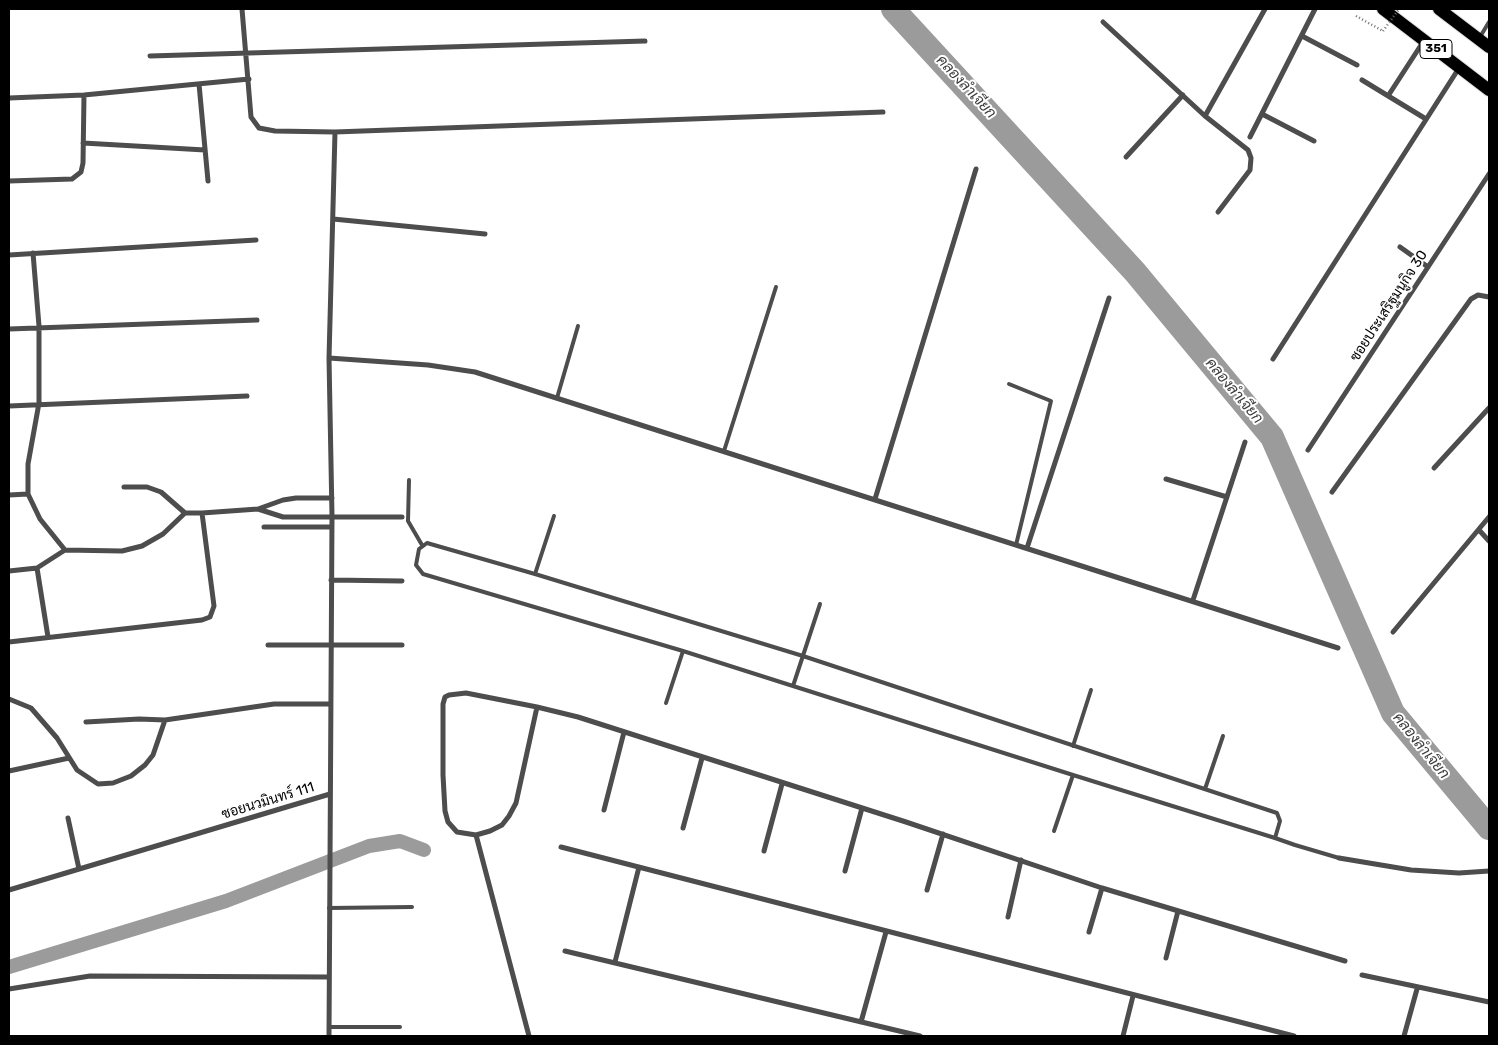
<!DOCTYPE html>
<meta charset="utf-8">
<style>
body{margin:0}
#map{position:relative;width:1498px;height:1045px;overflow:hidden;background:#fff;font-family:Rubik,sans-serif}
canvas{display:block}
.frame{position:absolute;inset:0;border:10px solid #000;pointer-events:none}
</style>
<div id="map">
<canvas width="1498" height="1045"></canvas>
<div class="frame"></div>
</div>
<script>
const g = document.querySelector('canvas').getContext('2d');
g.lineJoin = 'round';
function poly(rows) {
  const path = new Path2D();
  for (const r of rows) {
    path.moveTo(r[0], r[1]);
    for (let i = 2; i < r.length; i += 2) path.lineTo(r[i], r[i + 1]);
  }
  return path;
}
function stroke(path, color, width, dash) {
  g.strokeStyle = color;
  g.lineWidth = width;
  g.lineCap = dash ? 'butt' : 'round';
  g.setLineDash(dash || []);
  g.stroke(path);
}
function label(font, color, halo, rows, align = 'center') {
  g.font = font + ' Rubik,Sarabun,sans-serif';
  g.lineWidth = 4;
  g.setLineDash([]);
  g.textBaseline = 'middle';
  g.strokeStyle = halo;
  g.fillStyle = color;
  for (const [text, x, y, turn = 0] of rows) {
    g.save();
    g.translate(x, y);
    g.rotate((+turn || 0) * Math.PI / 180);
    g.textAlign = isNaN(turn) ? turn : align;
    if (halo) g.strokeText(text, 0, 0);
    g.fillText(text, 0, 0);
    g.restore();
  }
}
stroke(poly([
 [9,967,226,901,369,846,400,841,424,850]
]), '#9b9b9b', 14);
stroke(poly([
 [893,9,1135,272,1272,437,1393,713,1489,828]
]), '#9b9b9b', 24);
const primary = poly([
 [1383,9,1489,90],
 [1439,9,1489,47]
]);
stroke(primary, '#dbdbdb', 14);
stroke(poly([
 [1356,16,1383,31]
]), '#6f6f6f', 2.5, [1, 2.5]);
stroke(poly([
 [1480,37,1489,22],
 [1009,384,1051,401,1016,545],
 [557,398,578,326],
 [724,451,776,287],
 [409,480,408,521,422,545],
 [535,574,554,516],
 [793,686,820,604],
 [666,703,683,651],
 [1073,746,1091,690],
 [1205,789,1223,736],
 [1054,831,1073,775],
 [1275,838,1280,821,1277,813,803,656,535,574,427,543,419,549,416,565,423,574,683,651,793,686,1073,775,1275,838,1295,845,1339,858],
 [329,908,412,907],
 [329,1027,400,1027]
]), '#4d4d4d', 4);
stroke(poly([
 [242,9,251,117,259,128,275,131,335,132,883,112],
 [1103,22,1205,116,1248,150,1251,158,1250,170,1218,212],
 [1302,36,1357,65],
 [150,56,645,41],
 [1362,80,1426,119],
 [199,84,208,181],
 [1388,96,1423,42],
 [9,98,84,95,249,79],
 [1262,114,1314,141],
 [1205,116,1265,9],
 [1250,137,1315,9],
 [83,143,205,150],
 [1126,157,1183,95],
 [9,181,72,179,81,172,83,163,84,95],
 [333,219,485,234],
 [1400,247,1428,267],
 [33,253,39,326,39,403,28,464,28,494,40,519,65,550,122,551,142,546,163,534,185,513],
 [9,255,256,240],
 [9,329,257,320],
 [329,358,428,365,475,372,1338,648],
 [1273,359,1459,68],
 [9,406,247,396],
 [1308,450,1489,174],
 [1434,468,1489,408],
 [1166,479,1227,497],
 [1332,492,1471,299,1478,295,1489,297],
 [9,495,28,494],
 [875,499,976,169],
 [258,509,283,517,402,517],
 [202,513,258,509,283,500,296,498,332,498],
 [264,527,331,527],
 [1479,530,1489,541],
 [1027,548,1109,298],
 [9,571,37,568],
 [331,580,402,581],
 [1193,600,1245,442],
 [1393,632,1489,517],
 [48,637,37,568,65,550],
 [9,642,202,620,210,617,214,606,202,513,185,513,161,492,147,487,124,487],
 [268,645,402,645],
 [9,699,31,708,57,738,77,770,98,784,113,783,131,776,145,765,153,755,165,720],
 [537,707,516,803,509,816,502,825,490,831,476,835,457,832,448,822,445,811,443,775,443,704,445,697,449,695,466,693,537,707,578,717,906,822,1102,888,1345,961],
 [86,722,139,719,165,720,274,704,330,704],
 [9,771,69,758],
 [604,810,624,732],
 [68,818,79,869],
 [683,828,702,758],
 [476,835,529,1036],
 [561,847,1294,1036],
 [764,851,782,784],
 [1339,858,1411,870,1459,873,1489,871],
 [845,871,862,808],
 [9,890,330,794],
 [927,890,943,834],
 [1008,917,1021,860],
 [1089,932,1102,888],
 [565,951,920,1036],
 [1166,958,1178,911],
 [615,962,639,867],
 [1362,975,1489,1002],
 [9,989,90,976,329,977],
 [861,1022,886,932],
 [329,1036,332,516,329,358,335,132],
 [1123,1036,1133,996],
 [1404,1036,1417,989]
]), '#4d4d4d', 5);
stroke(primary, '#000', 12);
stroke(poly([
 [1383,31,1399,9]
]), '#6f6f6f', 2.5, [1, 2.5]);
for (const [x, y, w] of [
 [1436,49,32]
]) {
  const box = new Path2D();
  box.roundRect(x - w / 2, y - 9.5, w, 19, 4);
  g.fillStyle = '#fff';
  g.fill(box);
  stroke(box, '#000', 1);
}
label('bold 12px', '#000', null, [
 ["351",1436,49]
]);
label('14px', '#000', '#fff', [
 ["ซอยประเสริฐมนูกิจ 30",1389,306,-57],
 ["ซอยนวมินทร์ 111",268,801,-17]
]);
label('italic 15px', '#3c3c3c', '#fff', [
 ["คลองลำเจียก",966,87,47],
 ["คลองลำเจียก",1234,391,50],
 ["คลองลำเจียก",1421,746,51]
]);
</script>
